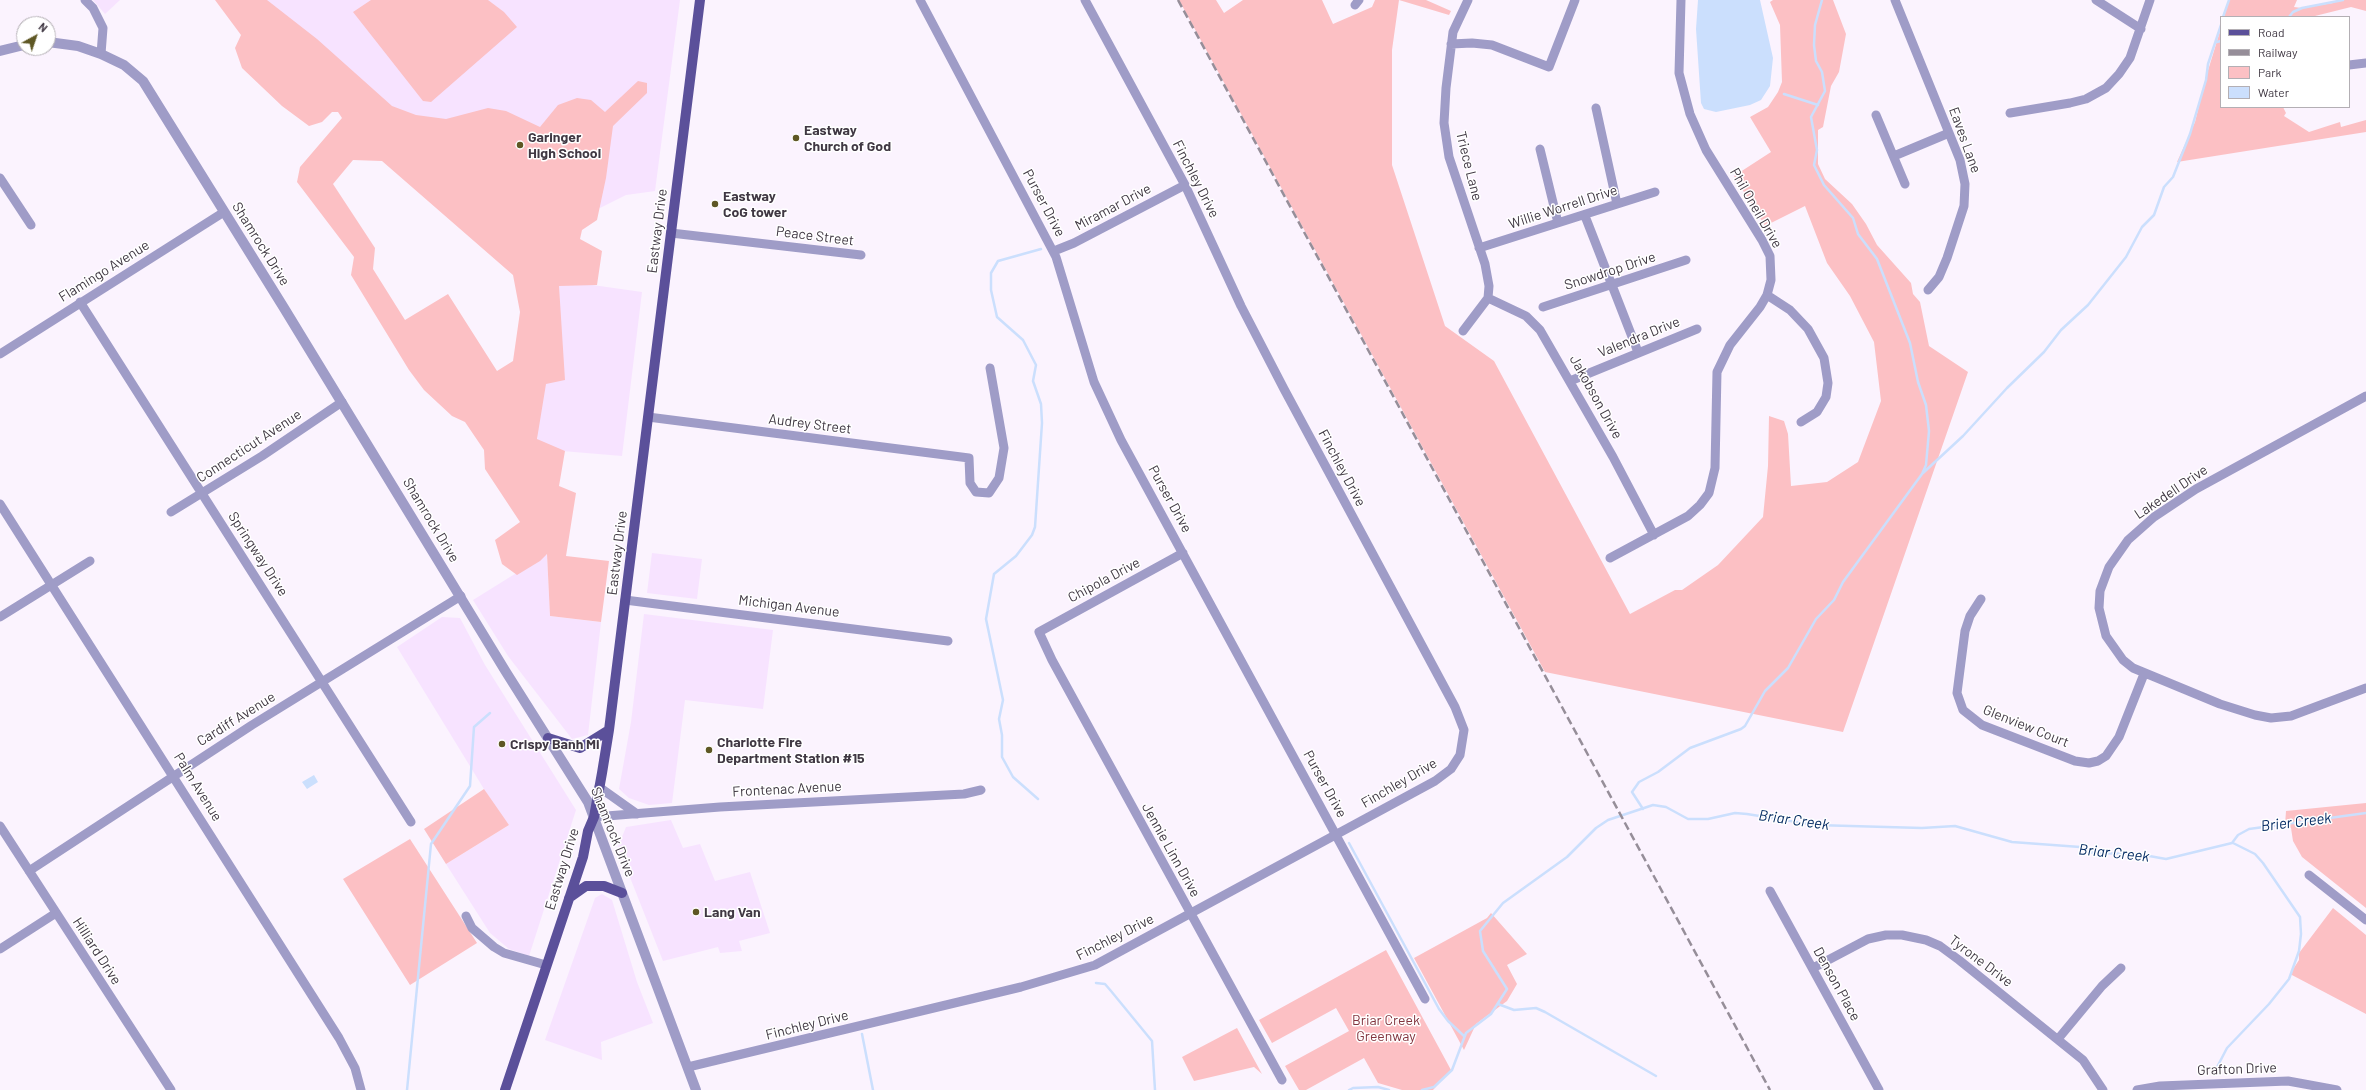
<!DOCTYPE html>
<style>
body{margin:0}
#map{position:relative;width:2366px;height:1090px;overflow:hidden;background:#fbf3fe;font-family:Barlow,sans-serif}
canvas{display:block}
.legend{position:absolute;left:2220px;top:16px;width:130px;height:92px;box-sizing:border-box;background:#fff;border:1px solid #b3afb4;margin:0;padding:5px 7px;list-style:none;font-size:12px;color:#403843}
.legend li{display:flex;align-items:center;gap:8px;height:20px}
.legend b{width:20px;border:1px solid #b3afb4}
.north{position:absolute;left:16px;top:16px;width:40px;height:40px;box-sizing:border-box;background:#fff;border:1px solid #b3afb4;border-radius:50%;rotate:40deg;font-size:11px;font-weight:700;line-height:16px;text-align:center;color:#403843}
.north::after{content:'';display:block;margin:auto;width:14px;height:18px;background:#5e5724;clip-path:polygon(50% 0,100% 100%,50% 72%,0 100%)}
</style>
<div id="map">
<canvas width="2366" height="1090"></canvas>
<ul class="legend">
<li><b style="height:5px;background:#5b509a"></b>Road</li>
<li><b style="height:5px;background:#968e99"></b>Railway</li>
<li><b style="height:11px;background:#fcc0c4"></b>Park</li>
<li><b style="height:11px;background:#cbdffd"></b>Water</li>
</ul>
<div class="north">N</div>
</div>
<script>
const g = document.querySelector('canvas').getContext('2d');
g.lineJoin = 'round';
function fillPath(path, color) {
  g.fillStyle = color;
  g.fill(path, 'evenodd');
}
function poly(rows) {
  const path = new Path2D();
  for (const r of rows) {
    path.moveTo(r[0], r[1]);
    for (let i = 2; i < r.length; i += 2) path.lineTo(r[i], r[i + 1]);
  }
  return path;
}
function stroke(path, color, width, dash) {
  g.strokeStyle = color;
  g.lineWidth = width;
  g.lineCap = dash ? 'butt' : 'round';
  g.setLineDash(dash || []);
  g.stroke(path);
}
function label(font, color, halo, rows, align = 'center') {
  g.font = font + ' Barlow,sans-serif';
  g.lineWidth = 3;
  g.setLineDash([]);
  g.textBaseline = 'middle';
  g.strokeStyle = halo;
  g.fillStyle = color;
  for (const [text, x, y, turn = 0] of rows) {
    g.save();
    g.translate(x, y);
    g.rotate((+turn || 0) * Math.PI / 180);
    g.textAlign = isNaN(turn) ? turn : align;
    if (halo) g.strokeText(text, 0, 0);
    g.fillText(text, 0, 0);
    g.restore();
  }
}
fillPath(poly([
 [93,0,120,0,105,14],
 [230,0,680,0,655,191,626,195,498,259],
 [529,276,642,292,622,456,538,449],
 [652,553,702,559,697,599,647,593],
 [547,554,550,616,601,622,588,735,572,739,508,656,473,600],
 [644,614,773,630,763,709,685,700,672,803,649,805,629,798,619,789,631,722],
 [442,617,460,618,485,665,576,810,529,956,509,949,490,933,446,864,509,825,495,807,397,647],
 [671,820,683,848,700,844,715,881,750,872,770,933,739,941,742,951,720,953,718,947,663,961,618,847,626,827],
 [602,894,612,900,637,982,653,1023,601,1042,602,1060,545,1040,595,898]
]), '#f7e3ff');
fillPath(poly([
 [215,0,267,0,317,39,392,106,416,115,446,119,488,108,506,111,540,127,558,105,577,98,591,100,605,112,638,81,647,83,647,93,613,126,606,178,597,220,582,230,580,239,602,251,597,285,559,286,565,380,546,384,537,439,565,451,559,486,576,493,566,556,609,561,601,622,550,616,547,554,540,561,517,575,502,564,495,540,520,522,485,469,484,450,465,422,452,416,424,390,409,370,351,275,354,257,297,182,300,167,342,118,338,112,332,112,322,122,309,126,282,106,242,68,235,48,241,35],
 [353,160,382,161,513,275,520,312,513,361,497,371,448,294,405,320,373,269,375,248,333,184],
 [371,0,488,0,504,12,517,27,431,102,423,101,353,12],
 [1179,0,1216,0,1224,13,1243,0,1322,0,1333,24,1372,7,1375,0,1426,0,1451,11,1449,15,1399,0,1392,50,1392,165,1445,326,1494,361,1630,614,1675,590,1682,590,1718,565,1763,517,1768,466,1769,416,1784,421,1788,434,1791,486,1827,482,1858,462,1881,401,1874,342,1850,296,1827,263,1805,206,1765,226,1734,176,1771,152,1750,117,1768,107,1778,92,1782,82,1780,25,1770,2,1773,0,1833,0,1846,34,1839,72,1831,86,1823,127,1818,130,1818,164,1825,179,1852,204,1866,224,1877,245,1911,283,1913,294,1920,302,1929,346,1968,372,1843,732,1545,672],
 [2229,0,2297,0,2294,7,2302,8,2333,3,2340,0,2366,0,2366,11,2351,7,2311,17,2224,17],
 [2221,28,2221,107,2283,107,2286,113,2284,116,2309,132,2340,122,2341,127,2366,120,2366,132,2177,162,2195,122,2206,77],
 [484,789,509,825,446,864,424,829],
 [2366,803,2366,908,2302,857,2293,841,2291,828,2285,825,2286,811],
 [410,839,477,943,410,985,343,879],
 [2333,908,2366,935,2366,1014,2290,974,2299,960,2299,953],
 [1491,913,1527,954,1507,965,1517,984,1507,1001,1476,1024,1464,1050,1414,958,1487,918],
 [1386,950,1451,1070,1433,1090,1402,1090,1378,1083,1364,1058,1306,1090,1299,1090,1285,1066,1349,1031,1336,1008,1272,1043,1259,1020],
 [1237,1028,1262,1074,1254,1067,1194,1081,1182,1057]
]), '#fcc0c4');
fillPath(poly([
 [1698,0,1760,0,1773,58,1770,86,1761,100,1750,105,1716,112,1704,109,1701,103,1696,29],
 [314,775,318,782,307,789,302,782]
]), '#cbdffd');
stroke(poly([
 [2223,17,2229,0],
 [2289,17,2293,12,2302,8,2343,0],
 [2217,42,2221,41],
 [1784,94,1818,105],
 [1923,473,1963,436,2007,388,2044,352,2061,330,2088,305,2126,257,2142,227,2154,215,2164,187,2173,177,2190,134,2206,80,2208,64,2221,25],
 [1038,799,1013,777,1002,757,1002,735,999,719,1003,700,986,619,994,574,1016,556,1032,535,1035,527,1042,423,1041,404,1033,381,1036,365,1023,340,997,317,991,290,991,273,998,261,1041,249],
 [1643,809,1632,792,1639,782,1658,772,1690,748,1741,729,1745,726,1765,691,1788,668,1816,619,1834,600,1843,582,1922,474,1926,465,1929,431,1926,405,1918,382,1910,343,1877,259,1858,234,1853,218,1824,185,1814,165,1817,150,1811,117,1825,91,1822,72,1816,61,1814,45,1815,25,1822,0],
 [1349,843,1439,1009,1448,1021,1464,1036],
 [2232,843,2238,835,2249,829,2366,813],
 [1096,983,1105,984,1111,991,1152,1041,1155,1090],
 [1498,1004,1514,1010,1536,1008,1545,1012,1656,1076],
 [862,1034,873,1090],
 [2214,1073,2227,1048,2269,1004,2289,979,2299,951,2301,934,2300,917,2263,863,2255,854,2233,843],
 [407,1090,431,844,470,786,474,727,490,713],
 [1349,1090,1353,1088,1378,1087,1389,1090],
 [1422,1090,1434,1087,1452,1070,1466,1033,1491,1014,1507,989,1483,951,1480,931,1503,903,1567,857,1596,828,1608,820,1653,805,1666,807,1688,819,1708,819,1735,813,1747,814,1815,825,1922,828,1955,826,2012,842,2080,847,2093,853,2138,854,2166,859,2232,843]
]), '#cbdffd', 2.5);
stroke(poly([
 [85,0,93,8,103,28,101,54],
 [920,0,1056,257,1094,382,1121,440,1425,999],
 [1895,0,1960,160,1965,184,1964,206,1947,258,1939,277,1928,290],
 [2096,0,2141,29],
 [1355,5,1359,0],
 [1451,44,1472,43,1492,45,1549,67,1575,0],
 [2349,65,2366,63],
 [1596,108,1617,204],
 [2010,113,2070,103,2086,99,2106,88,2119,74,2130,58,2150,0],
 [1876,115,1905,184],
 [1540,149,1558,223],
 [1894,156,1949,133],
 [0,178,31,225],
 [1585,216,1638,352],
 [671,233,861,255],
 [1479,248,1655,192],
 [1054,251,1074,243,1185,185],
 [1767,295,1790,310,1808,329,1824,358,1828,383,1826,397,1817,412,1801,422],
 [1488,298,1526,316,1540,330,1613,457,1654,535],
 [80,302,411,822],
 [1543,307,1686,260],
 [1463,331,1488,298,1489,286,1485,264,1449,157,1444,123,1446,88,1453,32,1468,0],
 [0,354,224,212],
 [1570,381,1697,329],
 [2366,396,2196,489,2154,517,2128,540,2109,567,2100,591,2099,608,2106,636,2123,660,2133,668,2220,704,2255,715,2271,718,2291,716,2366,688],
 [648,417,969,458,970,483,976,492,989,493,999,478,1004,448,990,368],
 [0,504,339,1038,355,1068,361,1090],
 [171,512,262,456,342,402],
 [1183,553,1039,632,1052,660,1282,1080],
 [1610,558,1688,516,1700,505,1709,493,1715,468,1717,372,1730,345,1760,307,1767,295,1771,280,1770,256,1762,240,1706,150,1690,114,1679,73,1681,0],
 [1981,599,1970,616,1965,631,1957,693,1963,710,1982,725,2075,761,2089,763,2098,761,2106,756,2119,737,2144,674],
 [625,600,948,641],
 [0,617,90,561],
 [599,787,637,814],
 [594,817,720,807,964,794,981,790],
 [0,826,171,1090],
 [29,871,252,725,461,596],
 [2309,875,2366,920],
 [1770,891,1879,1090],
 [466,916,472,928,494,947,504,953,546,965],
 [0,949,56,913],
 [1813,968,1868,939,1886,935,1902,935,1926,940,1940,946,1959,960,2083,1060,2103,1090],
 [2058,1039,2102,986,2121,968],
 [688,1067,1021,987,1095,965,1435,781,1451,769,1460,755,1464,730,1455,707,1284,389,1241,306,1185,185,1085,0],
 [2137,1090,2160,1086,2288,1081,2337,1090]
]), '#9f9cc7', 9);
stroke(poly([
 [48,42,78,46,101,54,124,65,143,81,284,308,506,672,588,802,696,1090],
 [0,51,24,45]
]), '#9f9cc7', 10);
stroke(poly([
 [548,738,580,748,609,730],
 [569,898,586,886,604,886,622,893],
 [505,1090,583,857,588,831,594,817,602,773,609,730,700,0]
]), '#5b509a', 10);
stroke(poly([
 [1178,0,1770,1090]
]), '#968e99', 2.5, [8, 4]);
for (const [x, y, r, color] of [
 [796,138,4,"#5e5724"],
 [520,145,4,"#5e5724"],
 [715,204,4,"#5e5724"],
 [502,744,4,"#5e5724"],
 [709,750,4,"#5e5724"],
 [696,912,4,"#5e5724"]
]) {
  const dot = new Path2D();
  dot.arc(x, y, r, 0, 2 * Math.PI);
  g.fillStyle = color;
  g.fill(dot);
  stroke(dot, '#fff', 1.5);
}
label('bold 14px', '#403843', '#fff', [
 ["Eastway",804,130],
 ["Church of God",804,146],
 ["Garinger",528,137],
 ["High School",528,153],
 ["Eastway",723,196],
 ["CoG tower",723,212],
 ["Charlotte Fire",717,742],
 ["Department Station #15",717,758],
 ["Crispy Banh Mi",510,744],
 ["Lang Van",704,912]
], 'left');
label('14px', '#403843', '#fff', [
 ["Eaves Lane",1965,140,70],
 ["Triece Lane",1469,166,76],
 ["Finchley Drive",1196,179,63],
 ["Purser Drive",1044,203,62],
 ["Miramar Drive",1113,207,-28],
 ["Willie Worrell Drive",1563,207,-18],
 ["Phil Oneil Drive",1756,208,60],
 ["Eastway Drive",657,231,-83],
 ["Peace Street",815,236,7],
 ["Shamrock Drive",261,244,58],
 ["Flamingo Avenue",104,271,-32],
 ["Snowdrop Drive",1610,271,-18],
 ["Valendra Drive",1639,337,-22],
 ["Jakobson Drive",1596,397,61],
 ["Audrey Street",810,424,7],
 ["Connecticut Avenue",249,446,-33],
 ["Finchley Drive",1342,468,62],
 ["Lakedell Drive",2171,492,-34],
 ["Purser Drive",1170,499,61],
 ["Shamrock Drive",431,520,59],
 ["Eastway Drive",617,553,-83],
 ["Springway Drive",258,554,57],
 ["Chipola Drive",1104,580,-28],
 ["Michigan Avenue",789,606,7],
 ["Cardiff Avenue",236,719,-32],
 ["Glenview Court",2026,726,22],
 ["Finchley Drive",1399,783,-30],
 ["Purser Drive",1325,784,61],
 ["Palm Avenue",198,787,58],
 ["Frontenac Avenue",787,789,-3],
 ["Shamrock Drive",613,832,68],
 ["Jennie Linn Drive",1171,850,61],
 ["Eastway Drive",562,869,-73],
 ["Finchley Drive",1115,937,-27],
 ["Hilliard Drive",97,951,57],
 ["Tyrone Drive",1981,961,37],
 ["Denson Place",1837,984,61],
 ["Finchley Drive",807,1025,-14],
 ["Grafton Drive",2237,1069,-2]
]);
label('14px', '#82343e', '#fff', [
 ["Briar Creek",1386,1020],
 ["Greenway",1386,1036]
]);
label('italic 15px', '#052c63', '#fff', [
 ["Briar Creek",1794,820,8],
 ["Brier Creek",2296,822,-7],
 ["Briar Creek",2114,853,6]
]);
</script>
